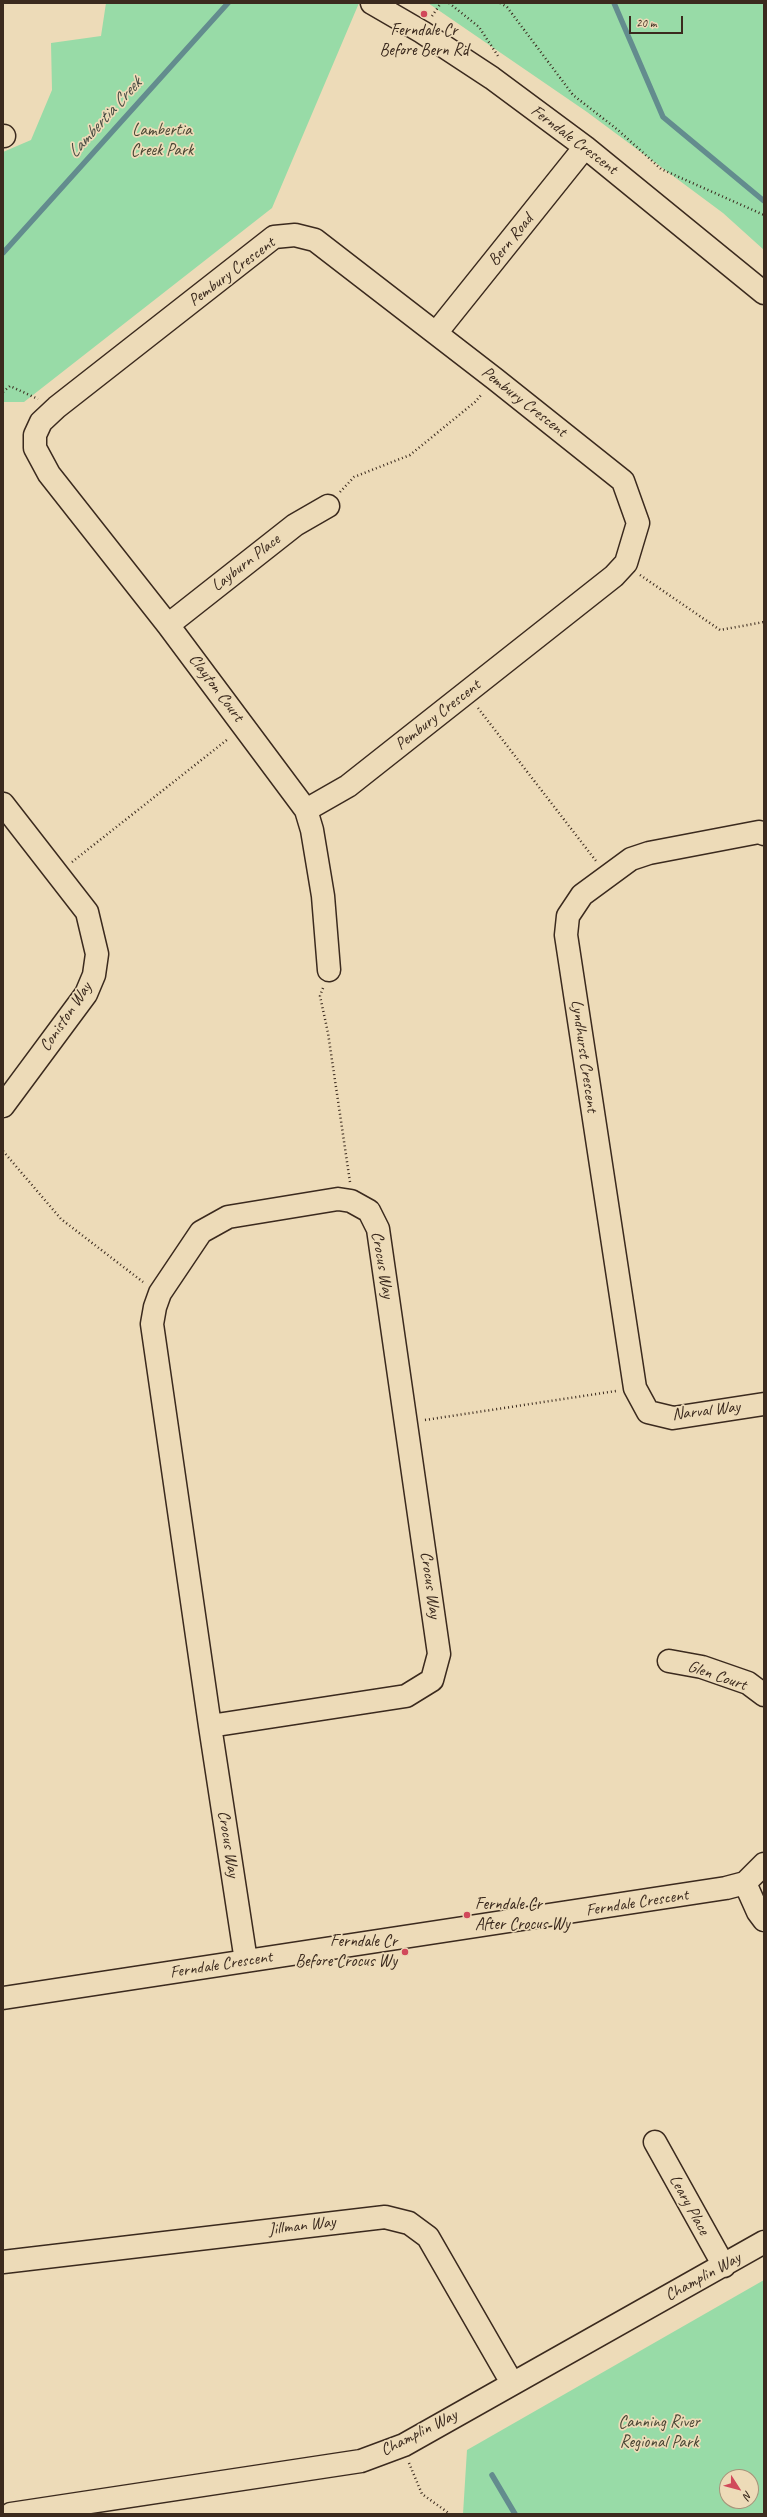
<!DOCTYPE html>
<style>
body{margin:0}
#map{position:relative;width:767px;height:2517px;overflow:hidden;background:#eddbb8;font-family:Caveat,sans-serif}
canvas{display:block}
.frame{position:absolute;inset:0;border:4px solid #3b2a1e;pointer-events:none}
.north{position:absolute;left:719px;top:2469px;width:40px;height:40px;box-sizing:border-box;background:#eddbb8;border:1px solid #a6947a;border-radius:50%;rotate:126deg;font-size:11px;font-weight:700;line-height:16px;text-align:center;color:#3b2a1e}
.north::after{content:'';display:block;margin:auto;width:14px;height:18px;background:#d1495b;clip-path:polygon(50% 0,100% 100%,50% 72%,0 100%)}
.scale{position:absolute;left:629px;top:16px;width:54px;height:18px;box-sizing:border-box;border:2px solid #3b2a1e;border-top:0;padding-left:5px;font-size:12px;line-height:14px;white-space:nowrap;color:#3b2a1e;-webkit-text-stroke:3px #eddbb8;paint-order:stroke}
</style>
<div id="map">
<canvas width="767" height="2517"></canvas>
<div class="frame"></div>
<div class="north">N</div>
<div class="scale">20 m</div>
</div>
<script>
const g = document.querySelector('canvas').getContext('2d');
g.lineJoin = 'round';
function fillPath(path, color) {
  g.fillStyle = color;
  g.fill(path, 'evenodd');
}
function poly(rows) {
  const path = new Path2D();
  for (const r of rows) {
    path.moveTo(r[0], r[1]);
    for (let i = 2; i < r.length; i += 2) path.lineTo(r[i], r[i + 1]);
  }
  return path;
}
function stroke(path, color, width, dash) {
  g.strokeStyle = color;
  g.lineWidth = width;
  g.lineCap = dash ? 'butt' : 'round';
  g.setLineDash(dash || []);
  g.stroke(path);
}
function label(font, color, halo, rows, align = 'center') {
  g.font = font + ' Caveat,sans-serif';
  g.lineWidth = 3.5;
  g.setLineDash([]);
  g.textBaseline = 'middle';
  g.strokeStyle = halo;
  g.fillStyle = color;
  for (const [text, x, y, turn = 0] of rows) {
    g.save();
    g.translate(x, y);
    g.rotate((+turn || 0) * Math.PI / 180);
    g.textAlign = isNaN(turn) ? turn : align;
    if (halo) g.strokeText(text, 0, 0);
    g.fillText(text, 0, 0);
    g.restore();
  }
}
fillPath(poly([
 [106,3,359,3,272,208,24,402,3,402,3,152,31,140,52,90,51,43,101,36],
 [428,3,764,3,764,250,723,213,587,112],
 [764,2280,764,2514,463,2514,467,2450],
 [727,2477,751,2477,751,2501,727,2501]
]), '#98dba7');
stroke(poly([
 [614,3,663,117,764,201],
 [3,253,228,3],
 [492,2475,515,2514]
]), '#638c8e', 5.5);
const minor = poly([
 [372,3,422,32,492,78,585,147,764,293],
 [3,136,4,136],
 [436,333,585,147],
 [168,625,295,525,328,506],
 [3,804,87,912,97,954,94,975,86,994,3,1106],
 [306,810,348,786,614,576,626,563,638,523,623,481,495,379,315,240,295,235,274,237,57,407,41,422,35,435,35,448,49,474,168,625,306,810,312,830,323,896,329,970],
 [764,834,759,832,649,853,631,859,582,895,568,916,566,935,635,1388,648,1412,673,1418,764,1404],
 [669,1661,702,1667,748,1683,764,1695],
 [210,1726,406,1696,432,1680,439,1654,378,1229,369,1211,351,1201,338,1199,228,1217,201,1232,160,1293,155,1307,152,1324,210,1726,246,1961],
 [745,1883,758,1912,764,1920],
 [3,1998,726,1888,745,1883,764,1864],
 [655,2142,724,2266],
 [3,2262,385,2217,409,2223,428,2237,512,2383],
 [11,2514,361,2461,404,2445,764,2242]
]);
stroke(minor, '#3b2a1e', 25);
stroke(poly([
 [449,3,479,27,498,56],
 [500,3,507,7,573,95,618,130,661,169,764,215],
 [432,16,441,3],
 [3,392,10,386,38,399],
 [340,492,354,477,410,455,475,402,482,394],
 [640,575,720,630,764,622],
 [478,708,596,861],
 [72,862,228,739],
 [323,988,320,996,328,1033,350,1182],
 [3,1151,61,1219,143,1282],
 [425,1420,616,1391],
 [409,2463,422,2494,450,2514]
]), '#3b2a1e', 2.5, [1, 3]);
stroke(minor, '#eddbb8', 22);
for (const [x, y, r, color] of [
 [424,14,4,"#d1495b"],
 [467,1915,4,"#d1495b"],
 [405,1952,4,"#d1495b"]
]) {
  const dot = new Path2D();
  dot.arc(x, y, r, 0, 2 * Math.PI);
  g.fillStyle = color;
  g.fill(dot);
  stroke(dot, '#eddbb8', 1.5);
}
label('17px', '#3b2a1e', '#eddbb8', [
 ["Ferndale Cr",424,31],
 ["Before Bern Rd",424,51],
 ["Ferndale Cr",475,1905,"left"],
 ["After Crocus Wy",475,1925,"left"],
 ["Ferndale Cr",397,1942,"right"],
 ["Before Crocus Wy",397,1962,"right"]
]);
label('17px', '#494533', '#eddbb8', [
 ["Lambertia",162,131],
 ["Creek Park",162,151],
 ["Canning River",659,2423],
 ["Regional Park",659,2443]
]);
label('17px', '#3b2a1e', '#eddbb8', [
 ["Ferndale Crescent",574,140,37],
 ["Bern Road",511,240,-51],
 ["Pembury Crescent",232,272,-37],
 ["Pembury Crescent",524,402,38],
 ["Layburn Place",246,563,-38],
 ["Clayton Court",216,688,53],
 ["Pembury Crescent",438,715,-38],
 ["Coniston Way",66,1017,-56],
 ["Lyndhurst Crescent",584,1056,82],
 ["Crocus Way",382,1265,80],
 ["Narval Way",706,1411,-7],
 ["Crocus Way",430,1585,82],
 ["Glen Court",717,1676,19],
 ["Crocus Way",228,1844,81],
 ["Ferndale Crescent",637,1903,-9],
 ["Ferndale Crescent",221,1965,-9],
 ["Leary Place",689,2205,61],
 ["Jillman Way",302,2226,-7],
 ["Champlin Way",703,2277,-29],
 ["Champlin Way",419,2433,-27]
]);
label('italic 18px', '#484b43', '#eddbb8', [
 ["Lambertia Creek",105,118,-48]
]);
</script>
